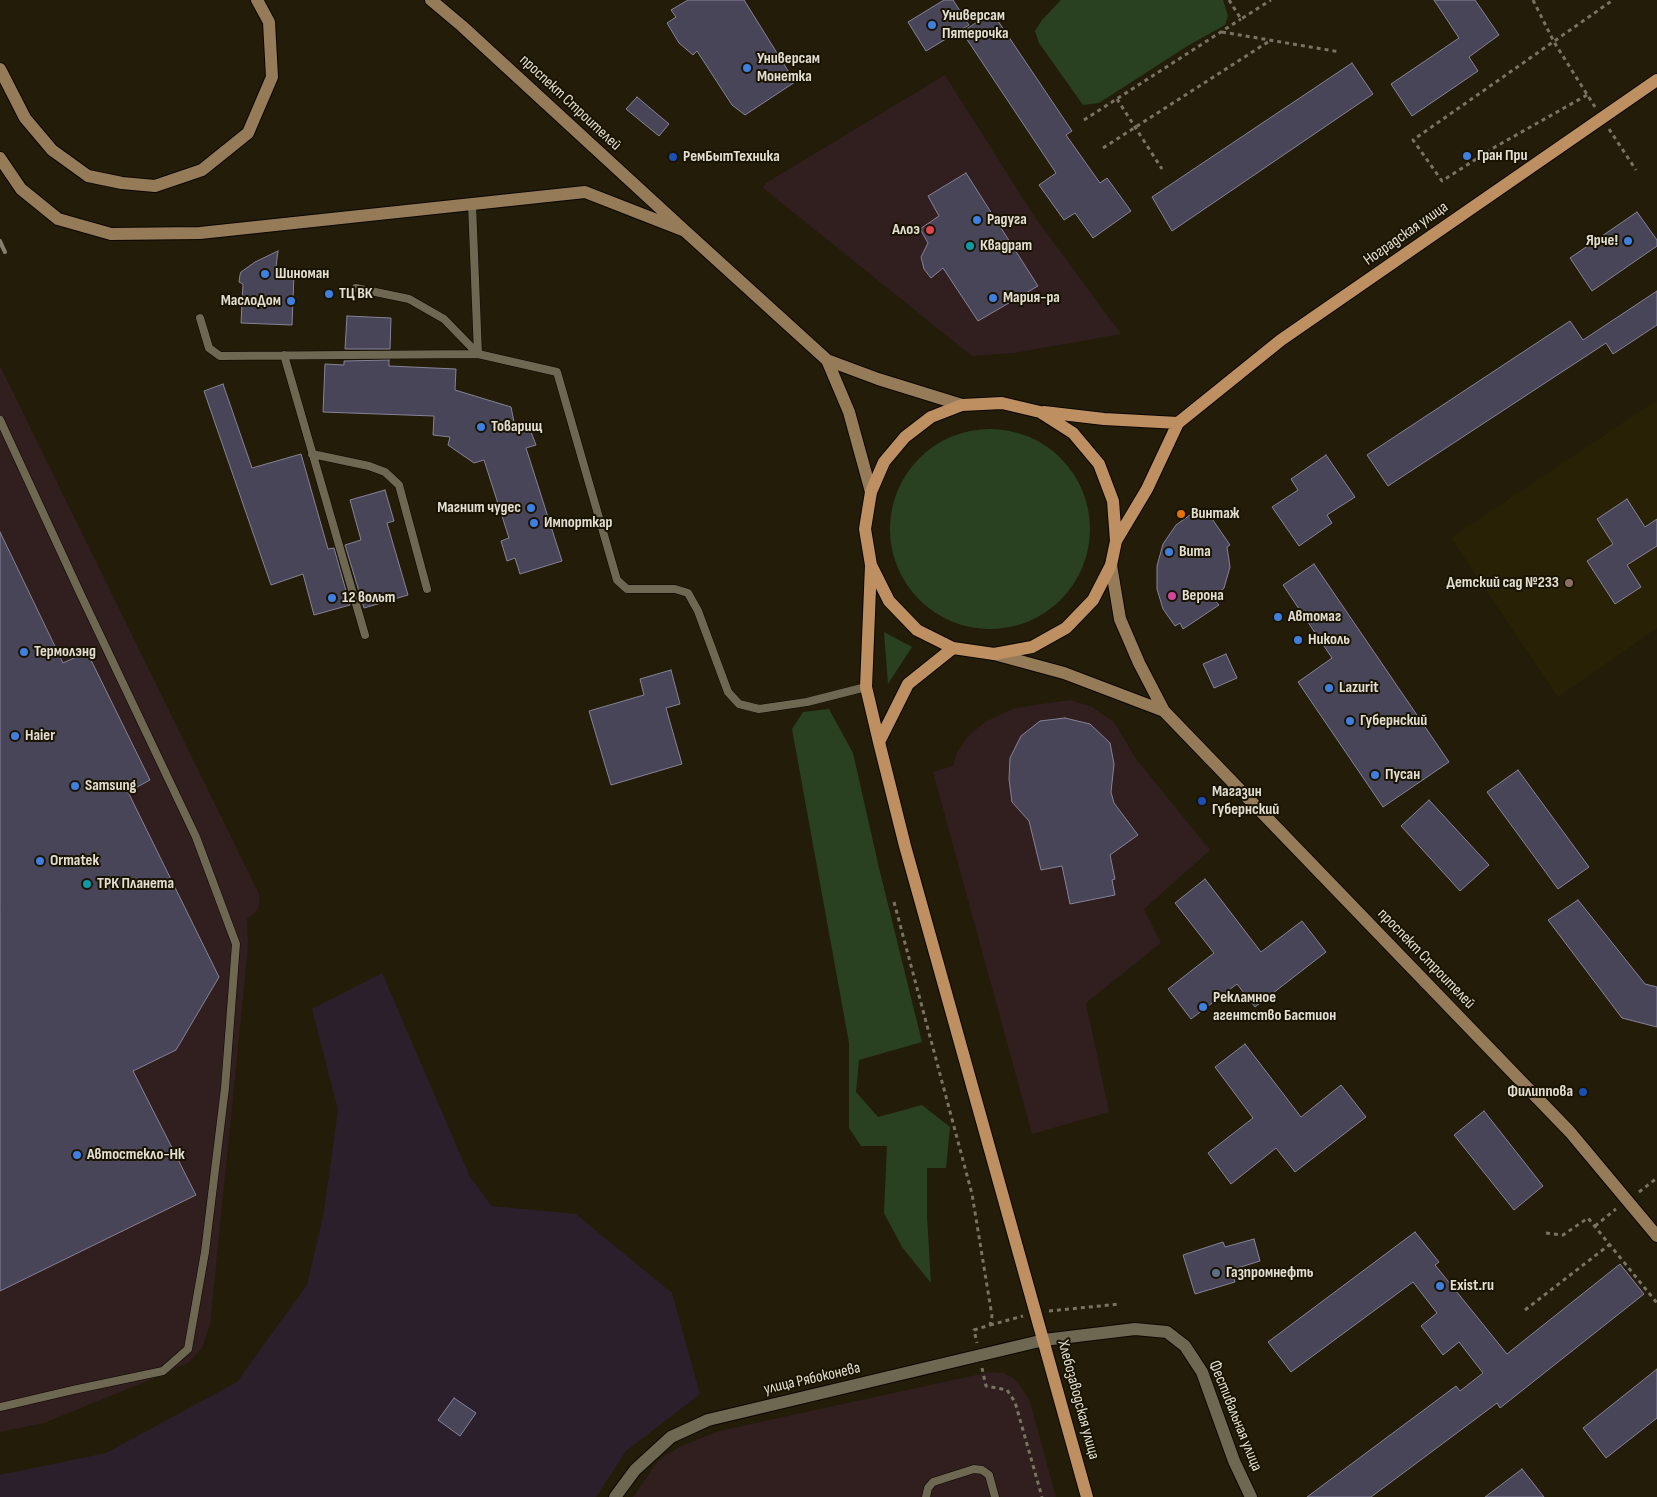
<!DOCTYPE html>
<meta charset="utf-8">
<style>
body{margin:0}
canvas{display:block;background:#221c08}
</style>
<canvas width="1657" height="1497"></canvas>
<script>
const g = document.querySelector('canvas').getContext('2d');
g.lineJoin = 'round';
function fillPath(path, color) {
  g.fillStyle = color;
  g.fill(path, 'evenodd');
}
function poly(rows) {
  const path = new Path2D();
  for (const r of rows) {
    if (r.length === 3) {
      path.moveTo(r[0] + r[2], r[1]);
      path.arc(r[0], r[1], r[2], 0, 2 * Math.PI);
      continue;
    }
    path.moveTo(r[0], r[1]);
    for (let i = 2; i < r.length; i += 2) path.lineTo(r[i], r[i + 1]);
  }
  return path;
}
function stroke(path, color, width, dash) {
  g.strokeStyle = color;
  g.lineWidth = width;
  g.lineCap = dash ? 'butt' : 'round';
  g.setLineDash(dash || []);
  g.stroke(path);
}
function label(font, color, halo, rows, align = 'center') {
  g.font = font + ' "Sofia Sans Condensed",sans-serif';
  g.lineWidth = 4;
  g.setLineDash([]);
  g.textBaseline = 'middle';
  g.strokeStyle = halo;
  g.fillStyle = color;
  for (const [text, x, y, turn = 0] of rows) {
    g.save();
    g.translate(x, y);
    g.rotate((+turn || 0) * Math.PI / 180);
    g.textAlign = isNaN(turn) ? turn : align;
    if (halo) g.strokeText(text, 0, 0);
    g.fillText(text, 0, 0);
    g.restore();
  }
}
fillPath(poly([
 [945,75,1034,216,1121,334,1014,353,972,356,763,188,766,183],
 [0,366,259,894,259,906,255,913,247,919,248,947,210,1325,202,1348,189,1362,157,1377,44,1423,0,1432],
 [1071,700,1092,707,1114,722,1136,759,1210,850,1144,909,1161,943,1086,1003,1109,1112,1032,1134,933,772,953,766,957,752,968,736,985,722,1012,709,1041,704],
 [990,1372,1004,1373,1013,1378,1022,1388,1030,1402,1056,1497,633,1497,658,1461,679,1447,719,1431]
]), '#311e1e');
fillPath(poly([
 [382,973,470,1177,492,1206,576,1214,672,1293,700,1394,626,1451,596,1497,0,1497,0,1475,106,1453,237,1382,307,1285,324,1211,338,1110,312,1009]
]), '#2b1f2b');
fillPath(poly([
 [1657,400,1657,628,1558,697,1451,538]
]), '#292106');
fillPath(poly([
 [1061,0,1223,0,1228,16,1225,25,1189,45,1099,103,1083,105,1039,43,1035,31,1042,20],
 [990,529,100],
 [884,632,912,647,888,684],
 [829,709,853,753,879,868,922,1042,859,1060,856,1092,878,1117,922,1105,950,1127,946,1168,927,1168,927,1217,931,1283,902,1247,884,1213,887,1146,861,1146,849,1128,849,1043,792,729,803,712]
]), '#294120');
const building = poly([
 [688,0,744,0,795,82,745,115,732,105,697,51,693,55,679,43,667,23,676,17,671,10,688,0],
 [944,0,953,0,969,25,926,51,908,22,944,0],
 [1434,0,1475,0,1499,35,1469,57,1478,71,1412,116,1391,84,1459,38,1434,0],
 [992,12,1072,131,1066,135,1100,183,1107,178,1131,211,1093,238,1075,213,1064,220,1039,185,1056,173,962,32,992,12],
 [1352,63,1373,94,1172,231,1152,197,1352,63],
 [637,97,669,124,659,136,626,109,637,97],
 [966,173,1038,286,978,321,943,268,931,278,924,269,921,257,928,243,920,229,939,216,928,196,966,173],
 [1637,212,1657,240,1657,246,1592,291,1570,258,1637,212],
 [278,251,275,274,294,274,292,325,241,323,243,284,239,282,240,275,241,272,255,262,278,251],
 [1657,291,1657,325,1613,354,1606,343,1388,486,1367,455,1570,321,1583,340,1657,291],
 [347,316,391,318,390,349,345,349,347,316],
 [389,360,389,366,456,369,455,390,511,407,514,422,528,424,536,445,526,448,562,561,520,574,515,558,507,561,501,541,509,538,484,460,474,463,448,445,450,437,433,435,434,416,323,412,325,364,344,365,344,361,389,360],
 [223,384,252,468,301,454,328,549,334,548,350,605,314,615,303,574,271,585,204,391,223,384],
 [1326,455,1355,497,1327,515,1332,523,1299,546,1272,507,1298,490,1291,479,1326,455],
 [385,490,394,521,387,523,408,595,364,608,345,545,361,540,350,500,385,490],
 [1627,499,1645,527,1657,519,1657,546,1627,565,1641,587,1615,604,1587,561,1613,544,1597,519,1627,499],
 [1197,510,1200,514,1206,510,1230,545,1227,547,1230,567,1224,588,1214,599,1219,605,1183,629,1180,623,1175,626,1163,609,1157,589,1157,566,1163,544,1176,525,1197,510],
 [0,532,63,663,87,652,150,780,128,792,219,977,176,1050,133,1071,196,1195,0,1291,0,532],
 [1314,564,1449,762,1383,807,1298,682,1332,658,1283,585,1314,564],
 [1226,654,1237,678,1214,688,1203,664,1226,654],
 [671,670,680,704,666,708,682,764,611,785,589,711,644,695,640,679,671,670],
 [1065,718,1090,724,1110,743,1114,764,1111,792,1114,803,1138,835,1110,855,1115,879,1112,880,1115,895,1070,904,1062,866,1041,870,1029,821,1012,802,1009,779,1010,758,1021,736,1040,721,1065,718],
 [1518,770,1589,867,1558,889,1487,792,1518,770],
 [1429,800,1489,865,1460,891,1401,826,1429,800],
 [1205,879,1261,952,1302,921,1326,952,1255,1007,1237,984,1191,1019,1168,989,1214,953,1175,903,1205,879],
 [1578,900,1645,984,1657,987,1657,1027,1622,1018,1548,920,1578,900],
 [1245,1044,1301,1117,1341,1085,1366,1117,1295,1172,1276,1148,1231,1184,1208,1153,1253,1118,1215,1067,1245,1044],
 [1484,1111,1543,1186,1514,1210,1454,1135,1484,1111],
 [1415,1232,1439,1262,1435,1265,1507,1354,1620,1264,1644,1294,1500,1408,1497,1403,1371,1497,1307,1497,1456,1386,1460,1391,1483,1373,1459,1342,1443,1355,1421,1326,1437,1313,1413,1282,1291,1372,1268,1342,1415,1232],
 [1254,1239,1260,1261,1231,1270,1235,1282,1195,1294,1183,1255,1223,1242,1225,1247,1254,1239],
 [1657,1369,1657,1418,1606,1458,1583,1428,1657,1369],
 [454,1398,476,1413,460,1436,438,1420,454,1398],
 [1522,1469,1544,1497,1485,1497,1522,1469]
]);
fillPath(building, '#494559');
stroke(building, '#868298', 1);
const service = poly([
 [472,204,478,354],
 [356,288,409,299,444,319,478,354],
 [200,318,209,348,220,356,478,354,557,372,617,580,627,589,675,589,688,593,698,611,728,692,739,704,759,709,807,702,866,687],
 [284,355,365,635],
 [0,420,80,593,196,837,236,944,225,1088,205,1252,188,1349,163,1371,73,1390,0,1407],
 [312,454,369,466,385,472,399,485,427,589],
 [926,1497,928,1488,933,1482,974,1469,982,1470,989,1475,995,1497]
]);
const minor = poly([
 [1044,1340,1135,1329,1167,1332,1185,1346,1202,1372,1234,1461,1251,1497]
]);
const tertiary = poly([
 [615,1497,635,1470,671,1437,708,1420,1044,1340]
]);
const secondary = poly([
 [431,0,462,26,685,231,827,360,878,379,962,405],
 [0,69,25,118,52,150,88,176,122,183,155,186,202,170,248,133,272,77,269,22,257,0],
 [0,158,21,189,58,219,111,234,200,233,585,192,685,231],
 [827,360,849,412,871,492],
 [1111,565,1120,619,1139,663,1164,711,1570,1132,1657,1236],
 [994,654,1064,673,1164,711]
]);
const primary = poly([
 [1044,412,1104,419,1178,423],
 [1116,541,1147,489,1178,423,1281,340,1657,80],
 [871,565,866,687,879,742,905,846,1087,1497],
 [879,742,908,684,953,648,994,654,1032,647,1066,628,1093,600,1111,565,1116,541,1113,501,1099,464,1073,433,1040,412,1002,403,962,405,931,417,905,437,884,462,871,492,865,529,871,565,889,601,917,630,953,648]
]);
stroke(service, '#0b0600', 9);
stroke(minor, '#0b0600', 14);
stroke(tertiary, '#0b0600', 14);
stroke(secondary, '#0b0600', 14);
stroke(primary, '#0b0600', 14);
stroke(poly([
 [1229,0,1241,19,1271,0],
 [1533,0,1554,42,1595,107],
 [1222,32,1340,52],
 [1587,95,1495,147,1442,181,1413,140,1613,0],
 [1117,99,1162,169],
 [1084,120,1241,19],
 [1609,129,1636,170],
 [1103,148,1271,40],
 [894,902,972,1194,992,1316,990,1325,974,1330,977,1343],
 [1639,1192,1657,1178],
 [1595,1226,1616,1209],
 [1546,1233,1563,1235,1588,1218,1657,1303],
 [1525,1310,1609,1245],
 [1049,1311,1120,1304],
 [990,1325,1023,1316],
 [982,1368,986,1386,1007,1390,1015,1402,1042,1497]
]), '#787363', 3, [4, 4]);
stroke(service, '#6e6751', 8);
stroke(minor, '#6e6751', 12);
stroke(tertiary, '#6e6751', 12);
stroke(secondary, '#967b59', 12);
stroke(primary, '#be8f61', 12);
stroke(poly([
 [0,241,5,252,0,242]
]), '#847f6f', 4);
for (const [x, y, r, color] of [
 [932,25,5,"#3f7fe0"],
 [747,68,5,"#3f7fe0"],
 [1467,156,5,"#3f7fe0"],
 [673,157,5,"#1a4fb4"],
 [977,220,5,"#3f7fe0"],
 [930,230,5,"#e0444e"],
 [1628,241,5,"#3f7fe0"],
 [970,246,5,"#0f9aa8"],
 [265,274,5,"#3f7fe0"],
 [329,294,5,"#3f7fe0"],
 [993,298,5,"#3f7fe0"],
 [291,301,5,"#3f7fe0"],
 [481,427,5,"#3f7fe0"],
 [531,508,5,"#3f7fe0"],
 [1181,514,5,"#e8710a"],
 [534,523,5,"#3f7fe0"],
 [1169,552,5,"#3f7fe0"],
 [1569,583,5,"#8d6e63"],
 [1172,596,5,"#d1479c"],
 [332,598,5,"#3f7fe0"],
 [1278,617,5,"#3f7fe0"],
 [1298,640,5,"#3f7fe0"],
 [24,652,5,"#3f7fe0"],
 [1329,688,5,"#3f7fe0"],
 [1350,721,5,"#3f7fe0"],
 [15,736,5,"#3f7fe0"],
 [1375,775,5,"#3f7fe0"],
 [75,786,5,"#3f7fe0"],
 [1202,801,5,"#1a4fb4"],
 [40,861,5,"#3f7fe0"],
 [87,884,5,"#0f9aa8"],
 [1203,1007,5,"#3f7fe0"],
 [1583,1092,5,"#1a4fb4"],
 [77,1155,5,"#3f7fe0"],
 [1216,1273,5,"#5c6f8a"],
 [1440,1286,5,"#3f7fe0"]
]) {
  const dot = new Path2D();
  dot.arc(x, y, r, 0, 2 * Math.PI);
  g.fillStyle = color;
  g.fill(dot);
  stroke(dot, '#191302', 2);
}
label('bold 16px', '#e2ded2', '#191302', [
 ["Универсам",942,16],
 ["Пятерочка",942,34],
 ["Универсам",757,59],
 ["Монетка",757,77],
 ["Гран При",1477,156],
 ["РемБытТехника",683,157],
 ["Радуга",987,220],
 ["Алоэ",920,230,"right"],
 ["Ярче!",1618,241,"right"],
 ["Квадрат",980,246],
 ["Шиноман",275,274],
 ["ТЦ ВК",339,294],
 ["Мария-ра",1003,298],
 ["МаслоДом",281,301,"right"],
 ["Товарищ",491,427],
 ["Магнит чудес",521,508,"right"],
 ["Винтаж",1191,514],
 ["Импорткар",544,523],
 ["Вита",1179,552],
 ["Детский сад №233",1559,583,"right"],
 ["Верона",1182,596],
 ["12 вольт",342,598],
 ["Автомаг",1288,617],
 ["Николь",1308,640],
 ["Термолэнд",34,652],
 ["Lazurit",1339,688],
 ["Губернский",1360,721],
 ["Haier",25,736],
 ["Пусан",1385,775],
 ["Samsung",85,786],
 ["Магазин",1212,792],
 ["Губернский",1212,810],
 ["Ormatek",50,861],
 ["ТРК Планета",97,884],
 ["Рекламное",1213,998],
 ["агентство Бастион",1213,1016],
 ["Филиппова",1573,1092,"right"],
 ["Автостекло-Нк",87,1155],
 ["Газпромнефть",1226,1273],
 ["Exist.ru",1450,1286]
], 'left');
label('16px', '#e2ded2', '#191302', [
 ["проспект Строителей",570,103,43],
 ["Ноградская улица",1406,234,-35],
 ["проспект Строителей",1426,959,46],
 ["улица Рябоконева",812,1379,-13],
 ["Хлебозаводская улица",1078,1400,75],
 ["Фестивальная улица",1235,1416,68]
]);
</script>
